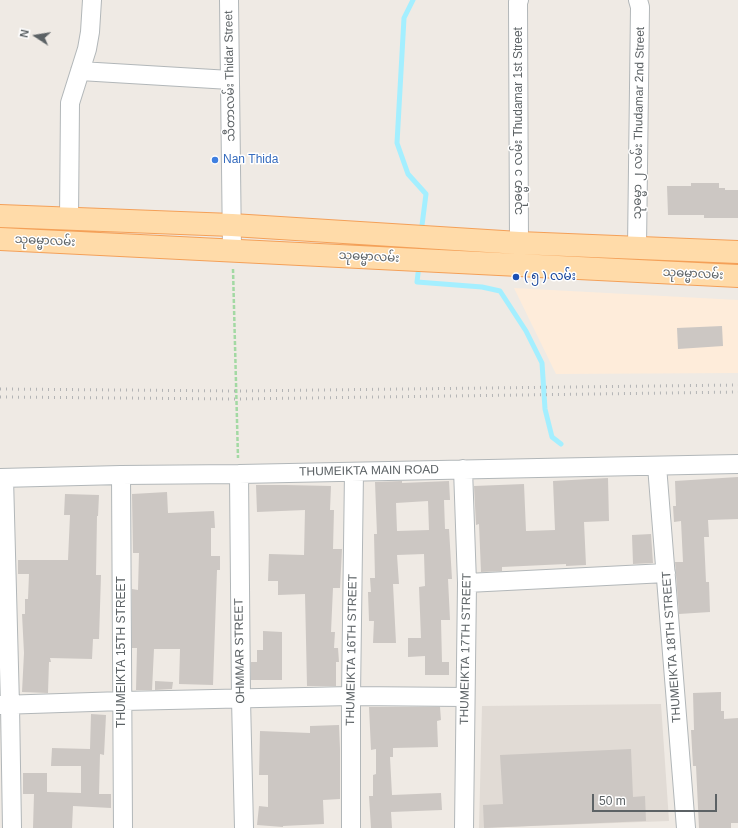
<!DOCTYPE html>
<meta charset="utf-8">
<style>
body{margin:0}
#map{position:relative;width:738px;height:828px;overflow:hidden;background:#efeae4;font-family:Arial,sans-serif}
canvas{display:block}
.north{position:absolute;left:16px;top:16px;width:40px;height:40px;-webkit-text-stroke:3px #fff;paint-order:stroke;rotate:282deg;font-size:11px;font-weight:700;line-height:16px;text-align:center;color:#5c6265}
.north::after{content:'';display:block;margin:auto;width:14px;height:18px;background:#5c6265;clip-path:polygon(50% 0,100% 100%,50% 72%,0 100%)}
.scale{position:absolute;left:592px;top:794px;width:125px;height:18px;box-sizing:border-box;border:2px solid #5c6265;border-top:0;padding-left:5px;font-size:12px;line-height:14px;white-space:nowrap;color:#5c6265;-webkit-text-stroke:3px #fff;paint-order:stroke}
</style>
<div id="map">
<canvas width="738" height="828"></canvas>
<div class="north">N</div>
<div class="scale">50 m</div>
</div>
<script>
const g = document.querySelector('canvas').getContext('2d');
g.lineJoin = 'round';
function fillPath(path, color) {
  g.fillStyle = color;
  g.fill(path, 'evenodd');
}
function poly(rows) {
  const path = new Path2D();
  for (const r of rows) {
    path.moveTo(r[0], r[1]);
    for (let i = 2; i < r.length; i += 2) path.lineTo(r[i], r[i + 1]);
  }
  return path;
}
function stroke(path, color, width, dash) {
  g.strokeStyle = color;
  g.lineWidth = width;
  g.lineCap = dash ? 'butt' : 'round';
  g.setLineDash(dash || []);
  g.stroke(path);
}
function label(font, color, halo, rows, align = 'center') {
  g.font = font + ' Arial,"Noto Sans Myanmar",sans-serif';
  g.lineWidth = 3;
  g.setLineDash([]);
  g.textBaseline = 'middle';
  g.strokeStyle = halo;
  g.fillStyle = color;
  for (const [text, x, y, turn = 0] of rows) {
    g.save();
    g.translate(x, y);
    g.rotate((+turn || 0) * Math.PI / 180);
    g.textAlign = isNaN(turn) ? turn : align;
    if (halo) g.strokeText(text, 0, 0);
    g.fillText(text, 0, 0);
    g.restore();
  }
}
fillPath(poly([
 [514,288,738,300,738,373,556,374]
]), '#feecda');
fillPath(poly([
 [661,704,669,821,479,828,482,706]
]), '#e1dbd5');
stroke(poly([
 [413,0,404,18,397,143,408,174,426,194,421,233],
 [419,265,417,282,482,287,500,291,526,331,542,363,545,409,552,437,561,444]
]), '#a4efff', 5);
fillPath(poly([
 [691,183,719,183,719,188,725,188,725,190,738,190,738,218,704,218,704,215,668,215,667,186,691,186],
 [722,326,723,346,678,349,677,328],
 [738,477,738,519,708,520,709,537,704,537,706,582,709,582,710,612,679,614,675,562,683,562,681,521,674,522,673,506,676,506,675,481],
 [608,478,609,521,584,522,586,565,566,566,566,564,502,567,502,571,481,572,479,524,476,525,474,486,524,484,526,531,555,530,553,481],
 [402,481,402,483,449,481,450,500,444,500,445,529,449,529,452,579,448,579,450,620,441,620,442,662,449,662,449,675,425,675,425,656,408,657,408,638,421,638,419,587,425,586,424,554,397,555,399,584,393,584,396,643,373,643,374,621,369,621,368,592,371,592,370,578,375,578,374,534,377,534,375,482],
 [428,501,429,530,397,531,396,503],
 [256,485,286,485,331,486,330,510,334,510,333,549,342,549,340,588,333,588,331,632,335,632,334,648,338,648,339,662,336,662,336,686,307,686,305,594,278,595,278,581,268,581,269,554,304,555,305,510,257,512],
 [167,492,168,513,214,511,215,528,211,528,211,556,220,556,220,570,217,570,213,685,179,684,180,649,154,649,152,690,136,690,137,648,132,648,132,589,138,590,139,553,133,553,132,494],
 [65,494,99,495,98,516,97,516,96,575,101,575,99,639,93,639,92,659,50,658,51,662,49,662,48,693,22,692,24,653,22,614,25,614,25,599,28,599,29,574,18,574,18,560,68,560,70,515,64,515],
 [651,534,653,563,633,564,632,535],
 [263,631,282,632,282,680,251,680,251,662,257,662,257,650,263,650],
 [155,681,173,682,172,689,155,690],
 [721,692,721,711,724,711,724,719,738,718,738,823,731,823,731,828,699,828,696,766,693,766,691,730,694,730,693,693],
 [369,707,440,707,441,720,437,721,438,747,393,748,393,757,390,757,392,795,441,793,442,810,391,812,392,828,371,828,369,796,373,796,373,775,376,774,376,749,371,750],
 [91,714,106,715,104,755,100,754,99,794,111,794,111,808,73,806,72,828,33,828,34,794,23,794,23,773,47,773,47,792,81,793,81,766,51,766,52,748,90,749],
 [339,725,340,749,340,799,323,800,324,824,283,826,283,827,257,825,259,806,268,807,268,775,259,775,260,731,310,733,310,726],
 [631,749,633,797,645,796,646,821,484,828,483,805,503,804,500,755]
]), '#ccc7c3');
const minor = poly([
 [229,0,232,250],
 [80,71,230,80],
 [69,219,70,103,87,49,90,32,92,0],
 [519,243,518,2,519,0],
 [637,247,640,7,638,0],
 [657,466,686,828],
 [463,469,467,583,464,828],
 [239,474,241,699,244,828],
 [121,475,123,828],
 [0,478,121,475,239,474,738,464],
 [4,478,10,705,12,828],
 [467,583,666,573],
 [0,705,123,701,351,696,465,697],
 [351,828,351,696,354,472]
]);
const major = poly([
 [0,216,232,225,519,243,738,252],
 [0,239,738,276]
]);
stroke(minor, '#b2b7b9', 20);
stroke(major, '#f4a058', 24);
stroke(poly([
 [233,269,238,458]
]), '#a3d9a3', 2.5, [4, 2]);
stroke(minor, '#fff', 18);
stroke(major, '#ffdba9', 22);
stroke(poly([
 [0,389,237,391,738,385],
 [0,397,237,399,738,392]
]), '#b3b4b5', 3, [1, 5]);
for (const [x, y, r, color] of [
 [215,160,4,"#3f7fe0"],
 [516,277,4,"#1a4fb4"]
]) {
  const dot = new Path2D();
  dot.arc(x, y, r, 0, 2 * Math.PI);
  g.fillStyle = color;
  g.fill(dot);
  stroke(dot, '#fff', 1.5);
}
label('12px', '#5c6265', '#fff', [
 ["သီတာလမ်း Thidar Street",230,76,-91],
 ["သုဓမ္မာ ၁ လမ်း Thudamar 1st Street",519,121,-90],
 ["သုဓမ္မာ ၂ လမ်း Thudamar 2nd Street",639,123,-89],
 ["သုဓမ္မာလမ်း",45,241,3],
 ["သုဓမ္မာလမ်း",369,257,3],
 ["သုဓမ္မာလမ်း",693,274,3],
 ["THUMEIKTA MAIN ROAD",369,471,-1],
 ["THUMEIKTA 18TH STREET",672,647,-94],
 ["THUMEIKTA 17TH STREET",466,649,-89],
 ["THUMEIKTA 16TH STREET",352,650,-89],
 ["OHMMAR STREET",240,651,-91],
 ["THUMEIKTA 15TH STREET",122,652,-90]
]);
label('12px', '#366cbe', '#fff', [
 ["Nan Thida",223,160]
], 'left');
label('12px', '#164399', '#fff', [
 ["( ၅ ) လမ်း",524,277]
], 'left');
</script>
